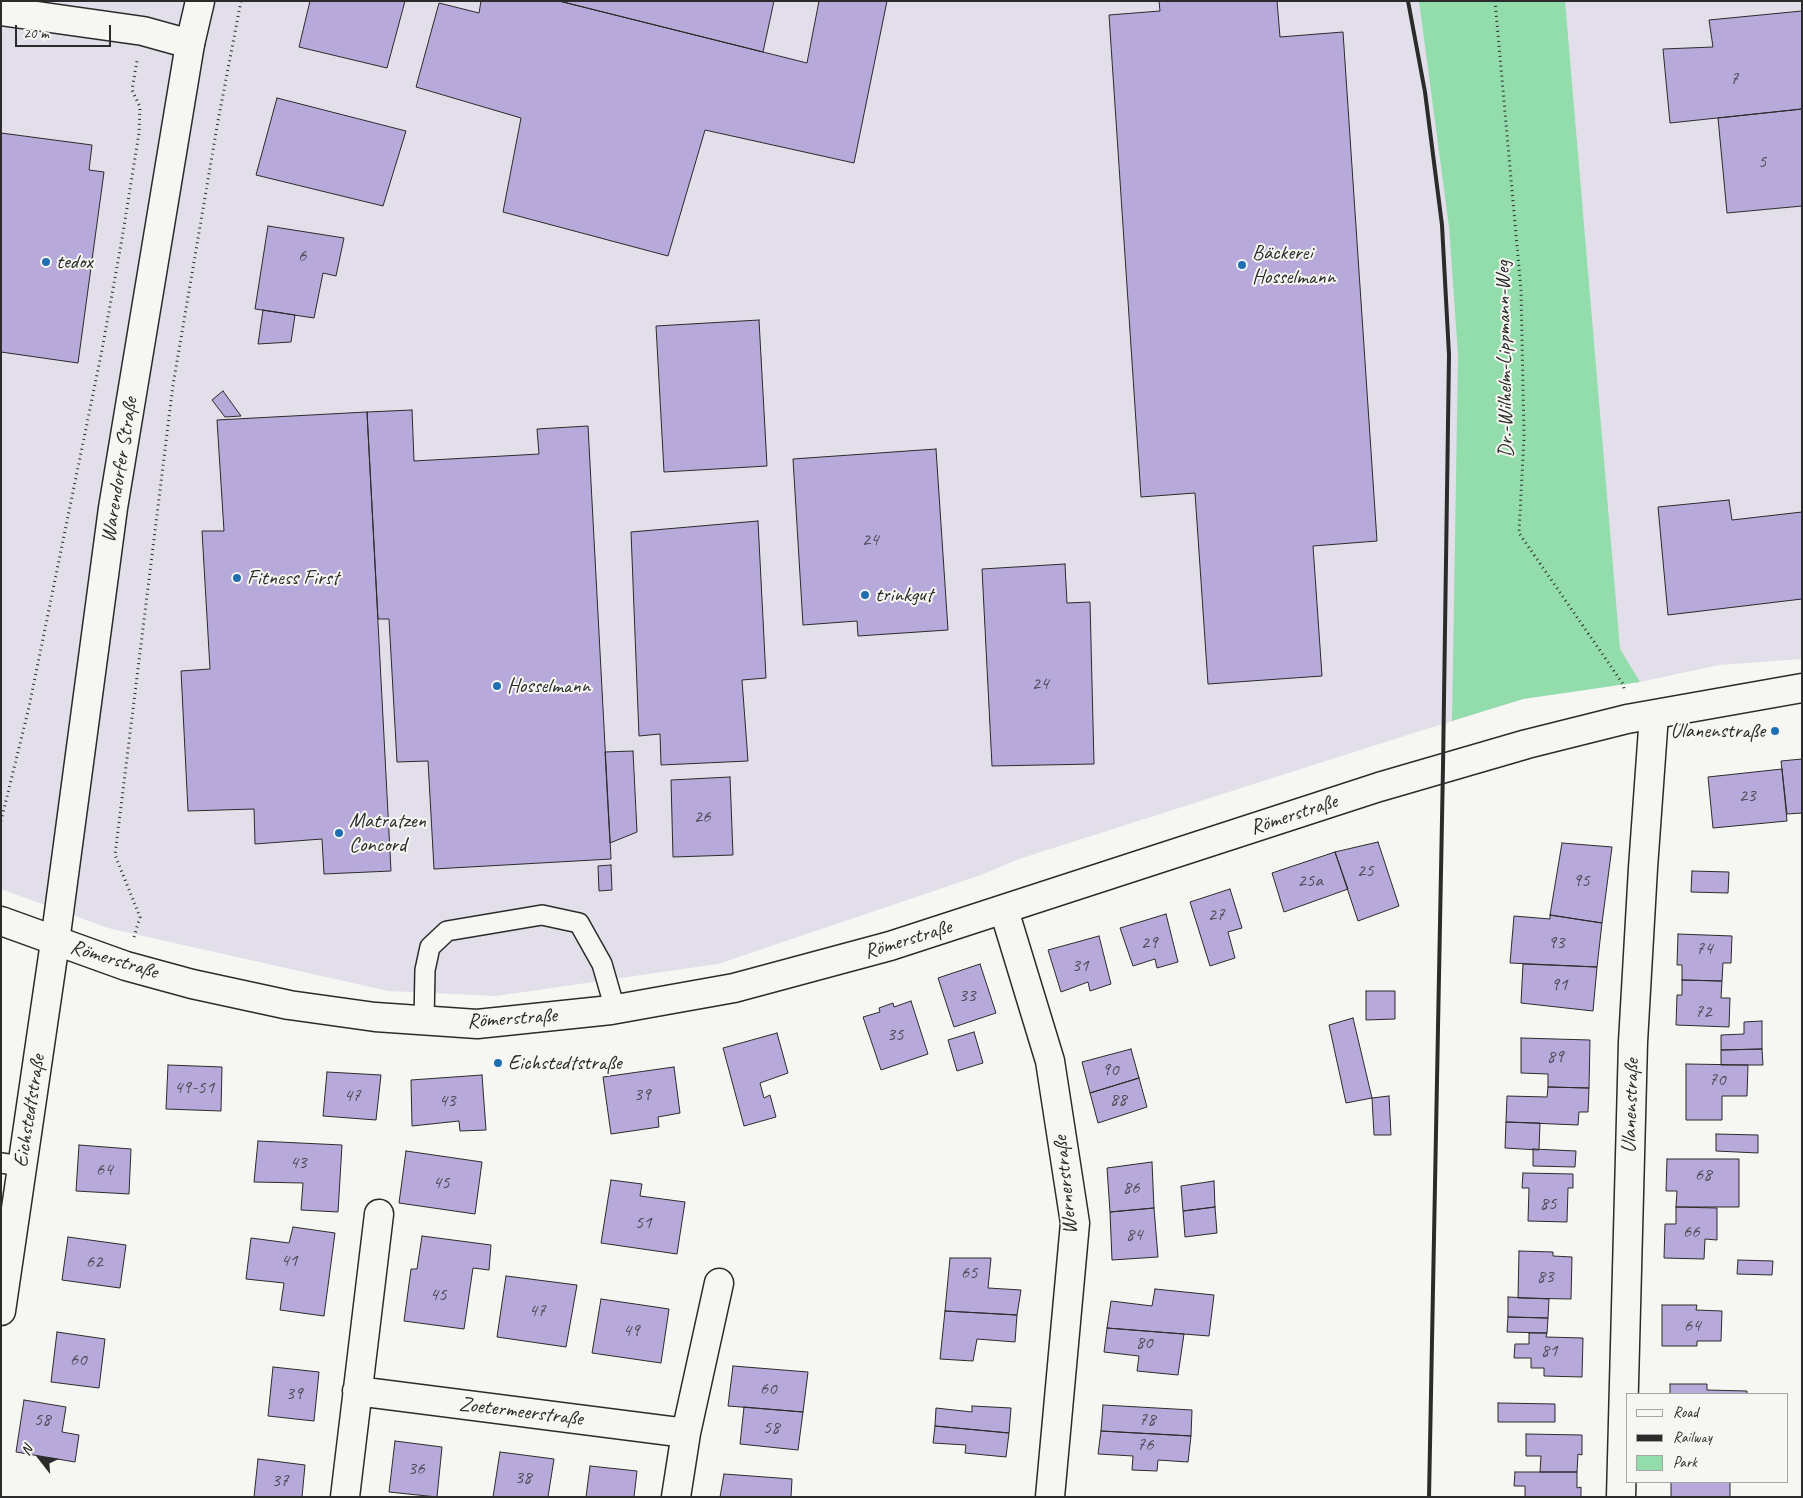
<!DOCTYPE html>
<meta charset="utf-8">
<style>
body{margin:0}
#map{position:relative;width:1803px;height:1498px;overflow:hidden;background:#f6f6f2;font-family:Caveat,sans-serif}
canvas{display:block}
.frame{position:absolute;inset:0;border:2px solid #2b2b2b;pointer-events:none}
.legend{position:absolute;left:1626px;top:1393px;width:162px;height:90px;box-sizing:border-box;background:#f6f6f2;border:1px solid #a5a5a2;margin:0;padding:6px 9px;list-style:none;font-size:15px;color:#2b2b2b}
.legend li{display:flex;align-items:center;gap:10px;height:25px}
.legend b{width:25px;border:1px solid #a5a5a2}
.north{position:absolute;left:15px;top:1433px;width:50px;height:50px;-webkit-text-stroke:4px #f6f6f2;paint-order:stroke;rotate:300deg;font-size:14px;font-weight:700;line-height:20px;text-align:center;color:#2b2b2b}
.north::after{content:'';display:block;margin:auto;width:18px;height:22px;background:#2b2b2b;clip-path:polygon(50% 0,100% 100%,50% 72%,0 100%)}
.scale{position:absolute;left:15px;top:25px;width:96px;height:22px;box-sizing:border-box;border:2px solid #2b2b2b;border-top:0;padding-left:6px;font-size:15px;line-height:18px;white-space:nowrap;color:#2b2b2b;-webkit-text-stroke:4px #f6f6f2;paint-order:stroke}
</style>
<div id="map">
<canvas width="1803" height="1498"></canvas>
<div class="frame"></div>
<ul class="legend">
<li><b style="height:6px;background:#f6f6f2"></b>Road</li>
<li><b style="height:6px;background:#2b2b2b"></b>Railway</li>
<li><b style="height:14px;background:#93ddac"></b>Park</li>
</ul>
<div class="north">N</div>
<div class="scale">20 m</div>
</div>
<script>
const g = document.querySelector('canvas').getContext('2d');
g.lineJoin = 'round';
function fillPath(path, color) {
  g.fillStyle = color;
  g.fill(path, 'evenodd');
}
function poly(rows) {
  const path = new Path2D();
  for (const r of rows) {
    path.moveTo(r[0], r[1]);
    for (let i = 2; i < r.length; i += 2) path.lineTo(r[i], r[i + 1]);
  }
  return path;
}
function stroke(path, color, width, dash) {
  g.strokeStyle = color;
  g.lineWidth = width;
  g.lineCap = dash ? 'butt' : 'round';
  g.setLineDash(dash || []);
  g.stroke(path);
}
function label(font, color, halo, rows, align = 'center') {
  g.font = font + ' Caveat,sans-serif';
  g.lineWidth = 4;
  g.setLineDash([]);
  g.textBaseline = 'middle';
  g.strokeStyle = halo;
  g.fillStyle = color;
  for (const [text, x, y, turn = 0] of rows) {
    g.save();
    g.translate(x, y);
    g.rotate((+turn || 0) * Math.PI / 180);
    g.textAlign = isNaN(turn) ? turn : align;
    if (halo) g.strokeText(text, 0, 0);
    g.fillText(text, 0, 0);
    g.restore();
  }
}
fillPath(poly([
 [1,1,1802,1,1802,659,1719,665,1640,682,1523,699,1401,737,1019,859,981,875,718,964,496,996,388,991,108,928,1,889]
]), '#e3dfea');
fillPath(poly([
 [1419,1,1565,1,1620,649,1640,682,1523,699,1452,721,1458,355,1449,227]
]), '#93ddac');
const building = poly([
 [310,1,405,1,387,68,299,47,310,1],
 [481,1,559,1,807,63,819,1,887,1,854,163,705,130,668,256,503,212,521,118,416,87,439,3,479,13,481,1],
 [559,1,774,1,763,52,559,1],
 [1159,1,1277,1,1280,37,1343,32,1377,541,1313,546,1322,676,1208,684,1195,493,1141,497,1109,15,1160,11,1159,1],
 [1802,11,1802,109,1670,123,1663,49,1713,47,1709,20,1802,11],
 [277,98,406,131,383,206,256,175,277,98],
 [1802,109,1802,206,1727,213,1718,118,1802,109],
 [1,133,92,145,89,170,104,172,78,363,1,352,1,133],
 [268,226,344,238,336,276,323,273,314,318,255,309,268,226],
 [263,310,295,315,291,342,258,344,263,310],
 [759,320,767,466,664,472,656,326,759,320],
 [223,391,241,416,225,417,212,400,223,391],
 [412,410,414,461,539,454,537,429,588,426,611,859,434,869,428,761,397,762,389,619,378,619,367,412,412,410],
 [367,412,391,871,324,874,322,839,255,844,254,809,188,811,181,671,210,669,202,531,224,531,217,420,367,412],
 [936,449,948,630,858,636,857,621,803,625,793,459,936,449],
 [1729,500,1732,520,1802,512,1802,599,1668,615,1658,507,1729,500],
 [758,521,766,678,742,680,748,761,661,765,660,734,639,736,631,532,758,521],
 [1065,564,1067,603,1090,602,1094,764,992,766,982,569,1065,564],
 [633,751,637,832,610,843,605,752,633,751],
 [1802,759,1802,813,1787,814,1781,761,1802,759],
 [1782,769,1787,821,1713,828,1708,777,1782,769],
 [730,777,733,855,673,857,671,780,730,777],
 [1378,842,1399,906,1358,921,1335,852,1378,842],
 [1562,843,1612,847,1602,923,1550,915,1562,843],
 [1335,852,1348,889,1284,912,1272,873,1335,852],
 [611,865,612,890,599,891,598,866,611,865],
 [1692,871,1729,872,1728,893,1691,892,1692,871],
 [1230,889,1242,928,1228,932,1235,958,1210,966,1190,902,1230,889],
 [1166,914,1178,962,1157,968,1155,959,1133,966,1120,928,1166,914],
 [1550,915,1602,923,1597,967,1510,963,1514,916,1550,919,1550,915],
 [1678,934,1732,936,1731,963,1723,963,1722,981,1682,980,1682,965,1677,965,1678,934],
 [1099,936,1111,984,1090,991,1088,982,1061,992,1048,950,1099,936],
 [980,964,996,1013,954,1027,938,978,980,964],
 [1523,964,1597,967,1593,1011,1521,1003,1523,964],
 [1682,980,1722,981,1721,998,1730,998,1729,1027,1676,1025,1677,995,1682,995,1682,980],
 [1366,991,1395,991,1395,1019,1366,1020,1366,991],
 [911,1001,928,1054,881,1070,863,1017,880,1012,879,1008,893,1003,894,1007,911,1001],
 [1353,1018,1372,1098,1346,1103,1329,1025,1353,1018],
 [1762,1021,1762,1049,1721,1050,1721,1035,1744,1034,1744,1022,1762,1021],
 [974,1032,983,1063,957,1071,948,1040,974,1032],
 [777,1033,788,1073,760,1083,764,1098,770,1095,776,1117,744,1126,723,1048,777,1033],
 [1521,1038,1590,1040,1589,1088,1548,1087,1548,1074,1521,1073,1521,1038],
 [1131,1049,1139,1078,1090,1093,1082,1062,1131,1049],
 [1762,1049,1763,1065,1721,1065,1721,1050,1762,1049],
 [1686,1064,1748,1065,1747,1096,1722,1096,1722,1120,1686,1120,1686,1064],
 [168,1065,222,1067,221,1111,166,1109,168,1065],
 [674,1067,680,1113,658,1117,659,1127,611,1134,603,1077,674,1067],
 [327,1072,381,1075,376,1120,323,1116,327,1072],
 [482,1075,486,1130,460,1131,459,1121,412,1126,411,1080,482,1075],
 [1139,1078,1147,1107,1098,1123,1090,1093,1139,1078],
 [1548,1087,1589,1088,1588,1112,1579,1112,1578,1125,1506,1122,1507,1096,1547,1097,1548,1087],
 [1389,1096,1391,1135,1374,1135,1372,1098,1389,1096],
 [1506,1122,1540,1123,1539,1150,1505,1148,1506,1122],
 [1716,1134,1758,1135,1758,1153,1716,1151,1716,1134],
 [258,1141,342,1145,338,1212,301,1210,303,1183,254,1182,258,1141],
 [79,1145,131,1149,129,1194,76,1191,79,1145],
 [1533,1149,1576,1151,1575,1167,1533,1166,1533,1149],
 [406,1151,482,1162,475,1214,399,1203,406,1151],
 [1667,1159,1739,1159,1739,1207,1676,1207,1677,1191,1666,1191,1667,1159],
 [1152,1162,1154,1208,1110,1212,1107,1168,1152,1162],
 [1523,1173,1573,1174,1573,1188,1568,1188,1567,1222,1528,1221,1529,1188,1522,1188,1523,1173],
 [611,1180,642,1184,640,1196,685,1202,677,1254,601,1243,611,1180],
 [1214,1181,1215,1207,1183,1211,1181,1186,1214,1181],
 [1215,1207,1217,1233,1185,1237,1183,1211,1215,1207],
 [1676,1207,1717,1208,1717,1240,1705,1239,1704,1259,1664,1258,1665,1224,1676,1224,1676,1207],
 [1154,1208,1158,1257,1112,1260,1110,1212,1154,1208],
 [293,1227,335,1233,324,1316,280,1310,284,1283,246,1279,251,1238,289,1243,293,1227],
 [422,1236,491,1245,489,1270,473,1268,464,1329,404,1321,411,1269,417,1269,422,1236],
 [68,1237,126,1245,120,1288,62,1280,68,1237],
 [1519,1251,1553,1252,1553,1256,1572,1257,1571,1299,1518,1298,1519,1251],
 [950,1258,991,1258,988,1288,1021,1290,1017,1315,945,1311,950,1258],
 [1738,1260,1773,1261,1772,1275,1737,1274,1738,1260],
 [506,1276,577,1285,566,1347,497,1337,506,1276],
 [1155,1289,1214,1295,1209,1336,1107,1328,1111,1301,1152,1306,1155,1289],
 [1508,1297,1549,1299,1548,1318,1508,1317,1508,1297],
 [601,1299,669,1309,661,1363,592,1353,601,1299],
 [1662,1305,1697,1305,1696,1310,1722,1311,1721,1341,1697,1341,1697,1346,1662,1346,1662,1305],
 [945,1311,1017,1315,1015,1342,977,1339,973,1361,940,1359,945,1311],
 [1508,1317,1548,1318,1547,1333,1507,1332,1508,1317],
 [1107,1328,1184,1334,1178,1375,1137,1371,1139,1356,1104,1352,1107,1328],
 [57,1332,105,1339,99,1388,51,1382,57,1332],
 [1529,1333,1547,1333,1546,1337,1583,1338,1582,1377,1544,1376,1544,1368,1531,1368,1531,1358,1514,1358,1515,1344,1529,1344,1529,1333],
 [733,1366,808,1372,803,1412,728,1406,733,1366],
 [273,1367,319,1372,314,1421,268,1416,273,1367],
 [1670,1384,1707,1384,1707,1390,1747,1391,1747,1394,1670,1394,1670,1384],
 [24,1400,66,1407,62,1432,79,1435,75,1462,16,1452,24,1400],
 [1498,1403,1555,1404,1555,1422,1498,1422,1498,1403],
 [1103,1405,1192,1410,1191,1436,1101,1431,1103,1405],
 [972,1406,1011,1408,1009,1433,935,1426,936,1408,972,1412,972,1406],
 [744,1407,803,1412,798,1450,740,1444,744,1407],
 [935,1426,1009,1433,1006,1457,965,1453,966,1445,933,1443,935,1426],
 [1101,1431,1191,1436,1188,1462,1158,1460,1157,1471,1132,1470,1133,1456,1098,1454,1101,1431],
 [1526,1434,1582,1435,1582,1455,1578,1454,1577,1472,1540,1472,1541,1456,1526,1456,1526,1434],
 [395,1441,442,1447,437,1497,389,1492,395,1441],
 [500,1452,554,1459,548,1497,493,1497,500,1452],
 [258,1459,305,1465,302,1497,254,1497,258,1459],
 [590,1466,637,1471,634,1497,586,1497,590,1466],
 [1515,1472,1577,1472,1577,1488,1581,1487,1581,1497,1525,1497,1525,1486,1514,1486,1515,1472],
 [724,1474,792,1479,791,1497,720,1497,724,1474],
 [1671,1482,1730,1482,1730,1497,1671,1497,1671,1482]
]);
fillPath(building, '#b7a9d9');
stroke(building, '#2b2b2b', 1);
const service = poly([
 [424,1021,425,970,430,947,447,931,542,915,579,923,602,964,615,1009],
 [1,1163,21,1166]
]);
const minor = poly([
 [1,11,143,31,190,44],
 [1004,910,1050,1061,1075,1223,1050,1497],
 [357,1391,686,1433],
 [345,1497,379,1214],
 [676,1497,686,1433,719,1283],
 [1621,1497,1633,1042,1643,868,1654,715]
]);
const tertiary = poly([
 [1,1311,55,942,113,508,190,44,200,1]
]);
const secondary = poly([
 [1,921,126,966,192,984,289,1005,375,1017,477,1024,611,1010,734,988,890,946,1379,787,1527,744,1627,719,1802,688]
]);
stroke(service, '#2b2b2b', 22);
stroke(minor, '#2b2b2b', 31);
stroke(tertiary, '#2b2b2b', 31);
stroke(secondary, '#2b2b2b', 31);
stroke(poly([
 [1495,1,1521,290,1524,437,1519,533,1623,684,1624,689],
 [1,821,29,707,102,350,122,239,139,133,140,107,132,90,137,61],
 [134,937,140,917,115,855,173,385,218,121,241,1]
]), '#2b2b2b', 3, [1, 4]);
stroke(service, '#f6f6f2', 19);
stroke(minor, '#f6f6f2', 28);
stroke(tertiary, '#f6f6f2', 28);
stroke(secondary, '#f6f6f2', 28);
stroke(poly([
 [1408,1,1425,92,1442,225,1449,355,1443,767,1429,1497]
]), '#2b2b2b', 4);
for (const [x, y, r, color] of [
 [46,262,5,"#1f6fb2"],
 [1242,265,5,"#1f6fb2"],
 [237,578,5,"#1f6fb2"],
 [865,595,5,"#1f6fb2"],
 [497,686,5,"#1f6fb2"],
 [1775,731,5,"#1f6fb2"],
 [339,833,5,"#1f6fb2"],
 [498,1063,5,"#1f6fb2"]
]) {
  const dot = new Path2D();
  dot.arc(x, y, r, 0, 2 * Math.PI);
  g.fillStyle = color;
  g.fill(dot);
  stroke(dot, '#f6f6f2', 2);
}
label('19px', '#4e4a56', null, [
 ["7",1734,79],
 ["5",1762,162],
 ["6",302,256],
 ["24",870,540],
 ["24",1040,684],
 ["23",1747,796],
 ["26",702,817],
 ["25",1365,871],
 ["25a",1310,881],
 ["95",1581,881],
 ["27",1216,915],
 ["29",1149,943],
 ["93",1556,943],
 ["74",1704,949],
 ["31",1080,966],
 ["91",1559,985],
 ["33",967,996],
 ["72",1703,1012],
 ["35",895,1035],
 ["89",1555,1057],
 ["90",1110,1070],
 ["70",1717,1080],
 ["49-51",194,1088],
 ["39",642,1095],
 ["47",352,1096],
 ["88",1118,1100],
 ["43",447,1101],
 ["43",298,1163],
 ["64",104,1170],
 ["68",1703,1175],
 ["45",441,1183],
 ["86",1131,1188],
 ["85",1548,1204],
 ["51",643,1223],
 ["66",1691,1232],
 ["84",1134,1235],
 ["41",289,1261],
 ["62",94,1262],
 ["65",969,1273],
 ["83",1545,1277],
 ["45",438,1295],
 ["47",537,1311],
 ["64",1692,1326],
 ["49",631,1331],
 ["80",1144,1343],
 ["81",1549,1351],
 ["60",78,1360],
 ["60",768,1389],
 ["39",294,1394],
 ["58",42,1420],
 ["78",1147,1420],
 ["58",771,1428],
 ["76",1145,1445],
 ["36",416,1469],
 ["38",523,1478],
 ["37",280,1481]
]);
label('21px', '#2b2b2b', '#f6f6f2', [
 ["Bäckerei",1252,253],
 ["Hosselmann",1252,277],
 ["tedox",56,262],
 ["Fitness First",247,578],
 ["trinkgut",875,595],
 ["Hosselmann",507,686],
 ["Ulanenstraße",1765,731,"right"],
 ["Matratzen",349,821],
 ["Concord",349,845],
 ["Eichstedtstraße",508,1063]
], 'left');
label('21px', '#2b2b2b', '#f6f6f2', [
 ["Dr.-Wilhelm-Lippmann-Weg",1505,359,-91],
 ["Warendorfer Straße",120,470,-81],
 ["Römerstraße",1294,815,-18],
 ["Römerstraße",908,940,-17],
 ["Römerstraße",114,960,17],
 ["Römerstraße",512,1019,-4],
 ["Ulanenstraße",1631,1106,-88],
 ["Eichstedtstraße",30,1111,-81],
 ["Wernerstraße",1066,1185,-96],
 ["Zoetermeerstraße",521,1412,7]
]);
</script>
